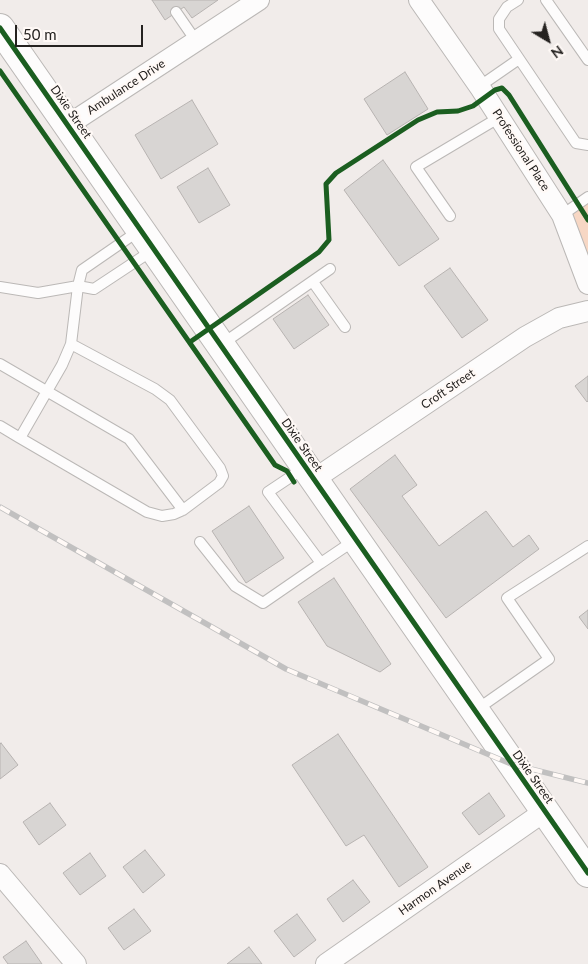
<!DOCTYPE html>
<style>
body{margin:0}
#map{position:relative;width:588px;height:964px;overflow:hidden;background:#f1ecea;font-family:Lato,sans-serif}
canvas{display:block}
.north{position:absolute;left:523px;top:15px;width:50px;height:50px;-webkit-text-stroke:4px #fff9f6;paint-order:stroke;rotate:143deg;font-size:14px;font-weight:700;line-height:20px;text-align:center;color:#252220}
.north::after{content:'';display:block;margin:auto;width:18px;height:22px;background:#252220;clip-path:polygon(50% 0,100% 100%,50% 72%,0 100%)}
.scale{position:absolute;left:15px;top:25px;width:128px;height:22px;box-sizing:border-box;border:2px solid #252220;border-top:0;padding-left:6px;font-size:15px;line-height:18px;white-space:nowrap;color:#252220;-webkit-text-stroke:4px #fff9f6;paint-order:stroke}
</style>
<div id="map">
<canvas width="588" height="964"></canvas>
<div class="north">N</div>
<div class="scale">50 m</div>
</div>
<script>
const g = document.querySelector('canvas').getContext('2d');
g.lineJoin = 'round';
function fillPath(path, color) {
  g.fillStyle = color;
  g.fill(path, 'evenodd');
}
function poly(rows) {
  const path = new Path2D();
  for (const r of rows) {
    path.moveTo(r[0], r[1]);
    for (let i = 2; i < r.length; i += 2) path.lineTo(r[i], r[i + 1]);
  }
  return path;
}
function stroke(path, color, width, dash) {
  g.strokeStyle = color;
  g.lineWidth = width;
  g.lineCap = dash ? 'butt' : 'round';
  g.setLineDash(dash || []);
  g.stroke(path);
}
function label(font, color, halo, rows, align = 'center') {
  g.font = font + ' Lato,sans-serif';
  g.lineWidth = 4.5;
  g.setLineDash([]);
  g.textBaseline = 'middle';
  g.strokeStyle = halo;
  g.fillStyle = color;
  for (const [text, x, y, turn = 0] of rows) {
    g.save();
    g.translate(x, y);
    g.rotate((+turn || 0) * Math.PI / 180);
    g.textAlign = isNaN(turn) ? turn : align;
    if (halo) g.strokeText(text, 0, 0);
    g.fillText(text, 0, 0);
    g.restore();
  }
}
fillPath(poly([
 [588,199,588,282,562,215]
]), '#f7d7c4');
const building = poly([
 [152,0,218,0,192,18,184,7,165,20,152,0],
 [405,72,428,109,387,135,364,99,405,72],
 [192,100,218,144,161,179,135,135,192,100],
 [383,160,439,239,399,266,344,190,383,160],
 [208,168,230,205,199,223,177,187,208,168],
 [450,268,488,320,462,338,424,286,450,268],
 [308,295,329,325,294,349,273,319,308,295],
 [588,376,588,401,587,402,575,386,588,376],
 [395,455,417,485,402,496,439,546,486,511,513,547,529,535,539,549,446,618,350,489,395,455],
 [249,506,284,558,246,583,212,531,249,506],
 [334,578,391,664,380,672,327,646,298,602,334,578],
 [588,610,588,629,579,617,588,610],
 [338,734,428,867,399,887,364,835,346,846,292,765,338,734],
 [1,743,18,765,0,779,0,744,1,743],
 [489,793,505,816,479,835,462,813,489,793],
 [50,803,66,825,39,845,23,822,50,803],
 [145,850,165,875,143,893,123,867,145,850],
 [90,853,106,876,80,895,63,873,90,853],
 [353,880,370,902,343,922,327,899,353,880],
 [134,909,151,931,124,950,108,928,134,909],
 [297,914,316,940,294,957,274,931,297,914],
 [26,941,42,964,8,964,3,957,26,941],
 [249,947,262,964,227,964,249,947]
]);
fillPath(building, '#d8d5d3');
stroke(building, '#b7b3b1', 1);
const lane = poly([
 [518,0,507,7,499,19,499,29,576,143,588,145],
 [546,0,588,60],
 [176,12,196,41],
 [480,86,519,59],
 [562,215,588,197],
 [450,216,416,167,500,117],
 [140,230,82,270,78,286,94,289,153,250],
 [313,282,345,327],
 [0,287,38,293,78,286,71,344,62,365,20,438,147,512,162,516,174,514,183,510,219,483,223,476,220,468,170,400,155,389,71,344],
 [222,344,330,269],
 [0,364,129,439,183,510],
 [0,426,20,438],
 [304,468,268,492,321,563,355,540],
 [200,542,235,586,263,603,321,563],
 [476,710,549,659,507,598,588,546]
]);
const street = poly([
 [419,0,481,89,562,215,588,284],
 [68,125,259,0],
 [313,480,525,337,559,318,588,311],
 [0,874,76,964],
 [326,964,545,811]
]);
const secondary = poly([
 [0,28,588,873]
]);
stroke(lane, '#bbb8b6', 12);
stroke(street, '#bbb8b6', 22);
stroke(secondary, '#bbb8b6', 30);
stroke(lane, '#fdfcfc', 10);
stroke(street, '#fdfcfc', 20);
stroke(secondary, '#fdfcfc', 28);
const rail = poly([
 [0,507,286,669,511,764,588,783]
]);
stroke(rail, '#c1c0c0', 5.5);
stroke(rail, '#fff9f6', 4, [11]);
stroke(poly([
 [0,28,588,873],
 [0,71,275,465,287,471,294,482],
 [190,342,319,252,329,240,326,184,336,173,418,120,437,112,458,111,473,106,495,90,502,88,509,95,588,220]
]), '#1b5e20', 5);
label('12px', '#252220', '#fff9f6', [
 ["Ambulance Drive",126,87,-33],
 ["Dixie Street",71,112,55],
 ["Professional Place",521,150,57],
 ["Croft Street",448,389,-34],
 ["Dixie Street",302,445,55],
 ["Dixie Street",533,777,55],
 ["Harmon Avenue",435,888,-35]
]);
</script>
